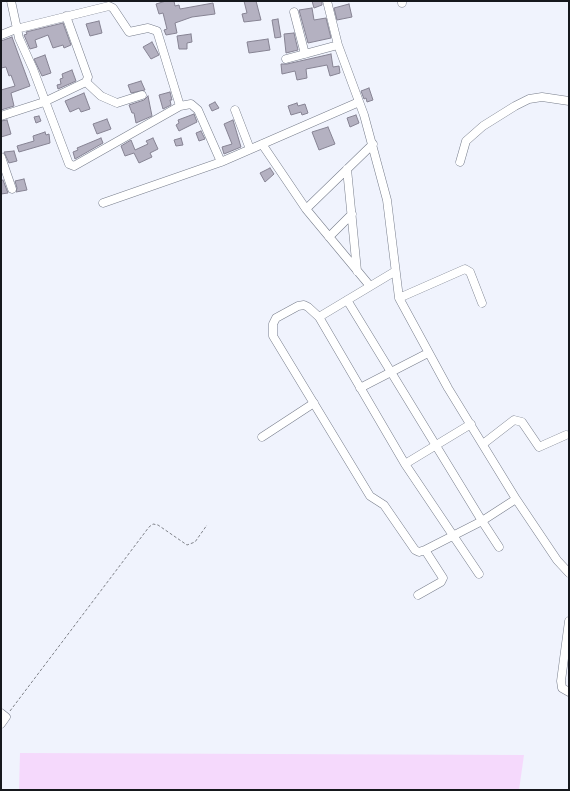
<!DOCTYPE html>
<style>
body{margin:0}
#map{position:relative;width:570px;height:791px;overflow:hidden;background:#f0f3fd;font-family:Manrope,sans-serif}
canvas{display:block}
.frame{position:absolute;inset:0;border:2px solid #16181d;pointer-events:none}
</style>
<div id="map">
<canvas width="570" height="791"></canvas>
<div class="frame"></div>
</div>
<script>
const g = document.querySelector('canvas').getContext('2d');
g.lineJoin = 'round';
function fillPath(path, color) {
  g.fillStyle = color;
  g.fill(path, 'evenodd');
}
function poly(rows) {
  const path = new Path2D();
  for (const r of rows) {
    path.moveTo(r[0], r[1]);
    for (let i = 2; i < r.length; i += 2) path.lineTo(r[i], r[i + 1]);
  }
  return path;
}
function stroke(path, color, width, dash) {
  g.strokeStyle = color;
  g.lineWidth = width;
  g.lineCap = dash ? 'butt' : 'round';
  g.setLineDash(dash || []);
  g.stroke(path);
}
fillPath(poly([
 [20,753,524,755,519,790,19,790]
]), '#f5d9fc');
const building = poly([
 [166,1,174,1,175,6,179,5,180,9,213,3,215,14,192,17,175,23,177,33,166,35,164,30,167,29,163,13,159,14,156,4,166,1],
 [244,1,256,1,261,20,244,22,242,14,247,13,244,1],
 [312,1,322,1,322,5,314,8,312,1],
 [349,4,352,17,337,20,334,8,349,4],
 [312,8,314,20,326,18,331,38,308,43,299,10,312,8],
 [278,19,281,37,275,38,272,20,278,19],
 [99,21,102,33,90,36,86,24,99,21],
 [63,23,71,45,64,48,63,45,53,48,48,35,35,40,37,47,30,49,24,35,27,34,26,32,63,23],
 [294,33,298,50,286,53,284,34,294,33],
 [191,34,192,42,187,43,187,49,179,49,177,36,191,34],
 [12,37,30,86,11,93,14,106,1,110,1,90,15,86,11,75,9,76,6,67,1,68,1,41,12,37],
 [268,39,270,50,249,53,247,42,268,39],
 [152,42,159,55,151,59,143,47,152,42],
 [331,54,333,67,339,66,340,73,330,76,327,65,306,69,307,78,297,80,295,71,282,74,281,64,287,64,331,54],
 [45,55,51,73,42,76,34,59,45,55],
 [72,70,76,81,58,89,57,85,61,84,60,79,63,78,62,74,72,70],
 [141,81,145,90,131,93,128,85,141,81],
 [369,88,373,100,367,102,366,98,364,99,361,91,369,88],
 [170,92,172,100,170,100,171,105,163,109,159,95,170,92],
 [84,93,90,109,81,112,79,108,70,112,65,101,84,93],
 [148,96,152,116,136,123,134,113,132,113,129,105,144,100,148,96],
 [215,102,219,108,212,111,209,105,215,102],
 [297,103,298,106,305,104,308,113,302,115,301,112,291,115,288,106,297,103],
 [194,114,197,122,179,131,176,125,179,123,178,120,194,114],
 [356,115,359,123,350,127,347,118,356,115],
 [39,116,41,121,36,123,34,117,39,116],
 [107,119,111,129,97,134,93,124,107,119],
 [7,120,11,134,1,137,1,121,7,120],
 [233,120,241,147,224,154,222,147,232,144,224,124,233,120],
 [328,127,335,144,319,150,312,132,328,127],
 [201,131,205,139,199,141,196,133,201,131],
 [45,132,46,135,49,134,50,143,19,152,17,146,34,141,33,136,45,132],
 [101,138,103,143,75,159,73,152,78,150,77,148,101,138],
 [153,138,158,149,150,153,152,157,139,163,134,153,125,156,121,146,131,140,135,150,148,144,146,141,153,138],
 [181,138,183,145,176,146,174,140,181,138],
 [14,151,17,161,9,163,4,152,14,151],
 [270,168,274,174,265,182,260,173,270,168],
 [24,179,27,190,16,192,17,188,15,181,24,179],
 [3,180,8,193,1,194,1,181,3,180]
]);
fillPath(building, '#b4b1c1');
stroke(building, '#868393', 1);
const minor = poly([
 [11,1,19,38,33,69,69,164,74,166,180,106,191,104,198,110,221,162],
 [327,1,338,45,364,115,387,200,399,298,448,388,516,499,557,560,569,573],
 [402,3,402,1],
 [294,12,305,54],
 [1,35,16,29,109,6,113,8,129,32,148,28,157,31,180,106],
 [286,59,338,45],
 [86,82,101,96,117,103,142,95],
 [235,110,250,149],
 [1,116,44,102,86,82,88,77,66,16],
 [262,144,306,209,370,286],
 [1,157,12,189],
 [460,162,466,141,483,126,515,106,529,99,542,97,569,101],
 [347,169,357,271],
 [103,203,221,162,359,102],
 [306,209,373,144],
 [329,237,352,214],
 [394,272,319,317,308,307,304,305,298,306,276,318,273,324,273,336,370,496,384,505,415,550,419,552,425,550,482,521,499,547],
 [399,298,465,269,470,272,482,303],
 [347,300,482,521,516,499],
 [319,317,405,464,479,574],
 [360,388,428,353],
 [262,437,314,403],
 [483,444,514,420,522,422,539,447,566,435],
 [405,464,471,424],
 [418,595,441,582,443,578,425,550],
 [569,621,561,681,562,688,569,692],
 [1,713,6,717,1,724]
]);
stroke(minor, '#777d8b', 9);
stroke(poly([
 [10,711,149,527,153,524,158,525,187,545,195,542,207,525]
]), '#80838a', 1, [3, 2]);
stroke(minor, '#fff', 8);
</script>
